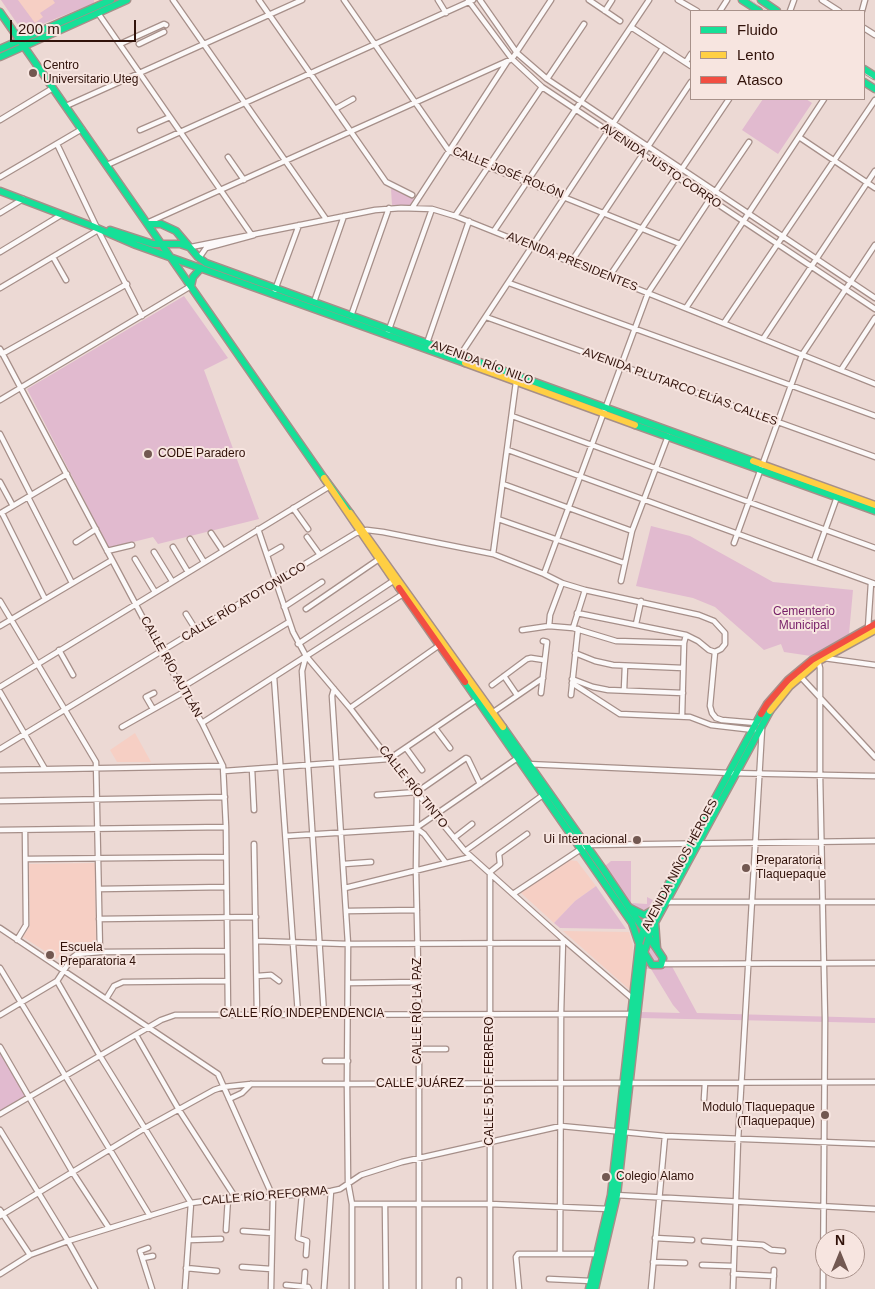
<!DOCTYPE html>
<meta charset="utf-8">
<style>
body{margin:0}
#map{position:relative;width:875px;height:1289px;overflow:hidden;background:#ecd9d4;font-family:Helvetica,sans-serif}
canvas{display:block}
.legend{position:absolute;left:690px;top:10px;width:175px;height:90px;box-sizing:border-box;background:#f7e5e0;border:1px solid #a8918a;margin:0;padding:6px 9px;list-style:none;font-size:15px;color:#31120a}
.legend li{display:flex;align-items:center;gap:10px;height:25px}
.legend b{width:25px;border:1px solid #a8918a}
.north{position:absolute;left:815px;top:1229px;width:50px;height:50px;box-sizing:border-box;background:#f7e5e0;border:1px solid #a8918a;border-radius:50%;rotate:0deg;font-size:14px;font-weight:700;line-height:20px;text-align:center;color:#31120a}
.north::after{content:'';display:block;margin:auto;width:18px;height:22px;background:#725851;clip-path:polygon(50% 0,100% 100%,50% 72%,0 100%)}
.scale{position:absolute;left:10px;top:20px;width:126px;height:22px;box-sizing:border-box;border:2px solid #31120a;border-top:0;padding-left:6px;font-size:15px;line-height:18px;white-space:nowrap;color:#31120a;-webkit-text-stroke:4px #f7e5e0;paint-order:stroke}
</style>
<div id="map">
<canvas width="875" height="1289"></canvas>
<ul class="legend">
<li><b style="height:6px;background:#16e098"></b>Fluido</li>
<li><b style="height:6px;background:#ffcf43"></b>Lento</li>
<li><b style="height:6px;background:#f24e42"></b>Atasco</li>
</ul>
<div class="north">N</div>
<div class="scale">200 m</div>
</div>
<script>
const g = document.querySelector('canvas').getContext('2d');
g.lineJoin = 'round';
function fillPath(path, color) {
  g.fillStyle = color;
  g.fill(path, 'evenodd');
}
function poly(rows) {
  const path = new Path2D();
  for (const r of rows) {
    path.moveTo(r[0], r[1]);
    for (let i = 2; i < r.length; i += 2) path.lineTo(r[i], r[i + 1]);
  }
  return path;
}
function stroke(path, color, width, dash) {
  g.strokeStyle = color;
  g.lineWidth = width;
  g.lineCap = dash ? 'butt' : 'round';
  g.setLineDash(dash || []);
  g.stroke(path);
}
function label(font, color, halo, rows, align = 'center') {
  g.font = font + ' Helvetica,sans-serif';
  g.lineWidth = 4;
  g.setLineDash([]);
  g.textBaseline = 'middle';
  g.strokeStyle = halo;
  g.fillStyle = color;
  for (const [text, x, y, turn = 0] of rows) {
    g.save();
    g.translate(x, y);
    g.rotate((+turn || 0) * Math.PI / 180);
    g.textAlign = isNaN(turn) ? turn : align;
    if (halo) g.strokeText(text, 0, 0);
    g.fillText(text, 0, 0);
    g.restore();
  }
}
fillPath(poly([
 [1,0,101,0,23,32],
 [135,733,151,762,117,762,110,750],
 [568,860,577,861,596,886,575,901,554,923,520,892],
 [95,863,96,942,78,942,70,945,63,950,57,959,23,937,30,926,29,864],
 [563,931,629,932,633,946,630,990]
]), '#f6cfc4');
fillPath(poly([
 [1,0,18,0,35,23,43,17,40,13,55,3,53,0,94,0,94,3,23,32],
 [763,99,806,99,812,103,778,154,742,130],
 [394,188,414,198,410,206,392,205,391,189],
 [184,296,228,358,204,370,259,519,158,544,153,537,109,548,27,389],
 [651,526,690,536,773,582,853,590,849,634,811,656,784,652,781,644,764,650,715,607,693,598,636,586],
 [611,861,631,861,631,903,647,904,647,897,653,900,648,908,639,911,634,908,605,866],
 [596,886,626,929,560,928,554,923,575,901],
 [655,942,660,944,697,1013,875,1018,875,1023,640,1018,641,1012,680,1013,673,1005,651,969,646,969,647,950,650,944],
 [0,1049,28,1096,0,1113]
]), '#e1bacf');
const street = poly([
 [173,0,326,219],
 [259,0,386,182,412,195],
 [344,0,449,151,680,244],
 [438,0,446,13],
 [468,0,512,59,542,87,875,309],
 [480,0,517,53,547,79,875,298],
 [589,0,620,21],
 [678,0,697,11],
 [822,0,839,11],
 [605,11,612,0],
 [720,11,727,0],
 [790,11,794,0],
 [862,11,865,0],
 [98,13,251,234],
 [631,27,691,66],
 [864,28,875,35],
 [120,44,164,24,166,25],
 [139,44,164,32],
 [686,62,691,54],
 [547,79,584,24],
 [66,106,302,0],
 [335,109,353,99],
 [0,120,53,88],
 [140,130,170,117],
 [799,137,875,188],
 [57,144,98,230,142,316],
 [228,157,244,180],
 [107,165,473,0],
 [0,177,82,129],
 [715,192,749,142],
 [412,208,507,62],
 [0,213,23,199],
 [455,216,542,87],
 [149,222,512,59,551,0],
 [494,231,649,0],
 [191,247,375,210,401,208,432,209,455,216,875,384],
 [0,252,61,215],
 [53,257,66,280],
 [199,258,206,248,254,235],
 [571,262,691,82],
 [609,277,729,99],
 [509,283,875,416],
 [0,288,98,230],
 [275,290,299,225],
 [314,302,344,216],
 [686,308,824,99],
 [351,316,389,208],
 [486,317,875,457],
 [724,323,875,100],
 [387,335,432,209],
 [763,339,875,171],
 [427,343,469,221],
 [0,349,161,652,202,723,223,766,226,827,228,1014],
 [2,354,127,284],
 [459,357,663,48],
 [841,370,875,318],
 [0,400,191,286],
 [512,416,875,548],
 [0,434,31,495],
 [508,450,875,584],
 [0,482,13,506],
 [503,484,632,531],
 [28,497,72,583],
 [293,508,308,529],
 [1,513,67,474],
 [2,513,45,599],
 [498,519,624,563],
 [258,529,293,632,306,656,350,708,389,759,465,851,563,939,633,999],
 [211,533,223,551],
 [307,537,320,555],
 [190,539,204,562],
 [76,542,96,529],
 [734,543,802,355,875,245],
 [173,547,188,572],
 [107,551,132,545],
 [154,552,172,581],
 [493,554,516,382],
 [267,555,281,547],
 [135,559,155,592],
 [814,561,837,497],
 [544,574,648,293,710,199],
 [621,581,632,531,668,436],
 [0,601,96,762,100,952],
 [284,607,322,582],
 [306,609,379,559],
 [577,613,686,635,698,641,709,650,715,652],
 [186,614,196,630],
 [636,624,641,601],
 [0,626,112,560],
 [549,626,550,615,562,583],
 [573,628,585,590],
 [868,628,871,583],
 [522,630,549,626,573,628,616,641,684,643],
 [298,644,393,581],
 [59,650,73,675],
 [715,652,710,706,712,713,716,718,722,720,757,723],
 [575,653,595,661,613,665,683,668],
 [306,656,302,671,324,1014],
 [824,658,875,665],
 [818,660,820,668,820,775,825,1019,823,1289],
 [799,675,875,757],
 [504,676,517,695],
 [274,677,298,1014],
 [572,679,593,687,608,690,683,693],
 [572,683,620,714,690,717,711,725,754,730],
 [492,685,527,659,531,658,544,660],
 [0,687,330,486],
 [181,688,289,622],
 [334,689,332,696,348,944,347,1084,348,1182,352,1204,352,1289],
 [624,690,625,666],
 [0,692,45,769],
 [541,693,547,642,543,641],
 [571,695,578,629],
 [350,708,441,644],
 [153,709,146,697,154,693],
 [492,713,543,678],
 [682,716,684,643,686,635],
 [202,723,403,594],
 [122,727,184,692],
 [435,728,450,748],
 [406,748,422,770],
 [0,749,356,533,367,530,383,532,493,554,544,574,562,583,585,590,699,615,714,621,725,633,725,644,721,649,715,652],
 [527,764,730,773,875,776],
 [252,769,254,810],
 [0,770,223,766],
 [224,771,389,759,476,700],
 [417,792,466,758,468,759,480,784],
 [417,793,416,870,419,1014,419,1289],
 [377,795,417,792],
 [0,801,225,797],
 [416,828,424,834,446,863],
 [0,830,226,827],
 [286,836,416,828,519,757],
 [454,838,472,824],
 [254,844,257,1014],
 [465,851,543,795],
 [26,859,226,857],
 [344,864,371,862],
 [490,872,490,1289],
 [490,872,500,864,499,854,527,834],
 [345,888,471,857],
 [99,889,226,887],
 [513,894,587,845,875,841],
 [665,902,875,902],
 [347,911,417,910],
 [99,919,256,917],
 [0,928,218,1074,273,1197,271,1289],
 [17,940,26,925,25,830],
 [256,941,348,944,562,943],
 [662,964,875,963],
 [0,968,150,1216],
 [257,976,271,975,279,981],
 [57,981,100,1056,191,1203,185,1289],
 [349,983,418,982],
 [106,999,114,986,123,982,227,981],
 [0,1015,57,981,72,958,77,954,100,952,227,951],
 [136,1035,179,1110,235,1197],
 [0,1047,73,1173,109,1228],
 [419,1049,446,1049],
 [325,1061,348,1061],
 [229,1099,242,1093,251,1084],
 [704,1099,705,1083],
 [0,1114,161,1020,175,1015,631,1014],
 [0,1130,68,1241,95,1289],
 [302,1194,298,1238,307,1241,306,1255],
 [615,1195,875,1209],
 [352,1204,490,1204,609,1209],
 [385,1205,386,1289],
 [0,1210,30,1255],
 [0,1216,145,1128,214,1090,223,1087,251,1084,347,1084,875,1082],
 [226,1230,228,1198],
 [243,1231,272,1233],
 [655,1238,692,1240],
 [189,1240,221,1239],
 [704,1241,763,1245,771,1250,783,1251],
 [148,1248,140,1251,152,1289],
 [560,1254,561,1014,563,939],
 [143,1258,153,1256],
 [653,1262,685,1263],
 [702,1265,733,1266],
 [242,1267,271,1269],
 [186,1268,217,1271],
 [0,1274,30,1255,68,1241,191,1203,228,1198,273,1197,331,1191,340,1189,361,1175,402,1162,561,1126,665,1136,875,1144],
 [733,1274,774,1276],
 [549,1279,591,1281],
 [459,1280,459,1289],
 [286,1285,308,1287,309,1289],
 [304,1286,305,1272],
 [324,1289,331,1191],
 [519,1289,516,1257,518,1254,598,1254],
 [651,1289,665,1136],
 [733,1289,738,1140,762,729],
 [773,1289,774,1270]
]);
const fast = poly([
 [742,0,759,11],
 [761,0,777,11],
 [0,12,324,478,350,513],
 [0,49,111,0],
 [0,57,127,0],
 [864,69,875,76],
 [864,82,875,89],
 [0,191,92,226,136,245,465,363],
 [148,224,161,224,176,231,198,257,206,263,753,461],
 [110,230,153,244,180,244,189,247],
 [191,286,193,277,201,268],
 [635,425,875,511],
 [465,682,632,923,639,944,652,965,661,965,663,958,603,869,503,727],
 [630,908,644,915,653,910],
 [655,922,657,949],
 [589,1289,611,1195,639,944,644,929,761,714],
 [595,1289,617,1195,644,953,652,928,770,711]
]);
const slow = poly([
 [465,363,635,425],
 [753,461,875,505],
 [324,478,399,588],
 [350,513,503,727],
 [770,711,790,686,819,661,875,630]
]);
const jam = poly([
 [399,588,465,682],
 [761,714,767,704,788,680,812,660,875,624]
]);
stroke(street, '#a68f89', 7);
stroke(fast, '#a68f89', 9);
stroke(slow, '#a68f89', 9);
stroke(jam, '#a68f89', 9);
stroke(street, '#fcf9f9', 4.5);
stroke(fast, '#16e098', 6);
stroke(slow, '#ffcf43', 6);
stroke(jam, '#f24e42', 6);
stroke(poly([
 [750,0,767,11],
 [864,73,875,80]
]), '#d0cac8', 1, [10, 5]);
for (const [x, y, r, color] of [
 [33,73,5,"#725851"],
 [148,454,5,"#725851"],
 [637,840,5,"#725851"],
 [746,868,5,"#725851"],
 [50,955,5,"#725851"],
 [825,1115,5,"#725851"],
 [606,1177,5,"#725851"]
]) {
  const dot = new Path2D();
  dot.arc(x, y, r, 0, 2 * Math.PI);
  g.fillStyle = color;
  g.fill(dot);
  stroke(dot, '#f7e5e0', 2);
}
label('12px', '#31120a', '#f7e5e0', [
 ["Centro",43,66],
 ["Universitario Uteg",43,80],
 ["CODE Paradero",158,454],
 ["Ui Internacional",627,840,"right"],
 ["Preparatoria",756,861],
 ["Tlaquepaque",756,875],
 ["Escuela",60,948],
 ["Preparatoria 4",60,962],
 ["Modulo Tlaquepaque",815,1108,"right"],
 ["(Tlaquepaque)",815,1122,"right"],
 ["Colegio Alamo",616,1177]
], 'left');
label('12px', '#31120a', '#f7e5e0', [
 ["AVENIDA JUSTO CORRO",661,166,34],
 ["CALLE JOSÉ ROLÓN",508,173,22],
 ["AVENIDA PRESIDENTES",572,262,22],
 ["AVENIDA RÍO NILO",482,363,20],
 ["AVENIDA PLUTARCO ELÍAS CALLES",680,387,20],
 ["CALLE RÍO ATOTONILCO",244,602,-31],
 ["CALLE RÍO AUTLÁN",171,667,61],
 ["CALLE RÍO TINTO",413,787,51],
 ["AVENIDA NIÑOS HÉROES",680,865,-62],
 ["CALLE RÍO LA PAZ",418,1011,-90],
 ["CALLE RÍO INDEPENDENCIA",302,1014],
 ["CALLE 5 DE FEBRERO",490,1081,-90],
 ["CALLE JUÁREZ",420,1084],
 ["CALLE RÍO REFORMA",265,1196,-5]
]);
label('12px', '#761e68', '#f7e5e0', [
 ["Cementerio",804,612],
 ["Municipal",804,626]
]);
</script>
